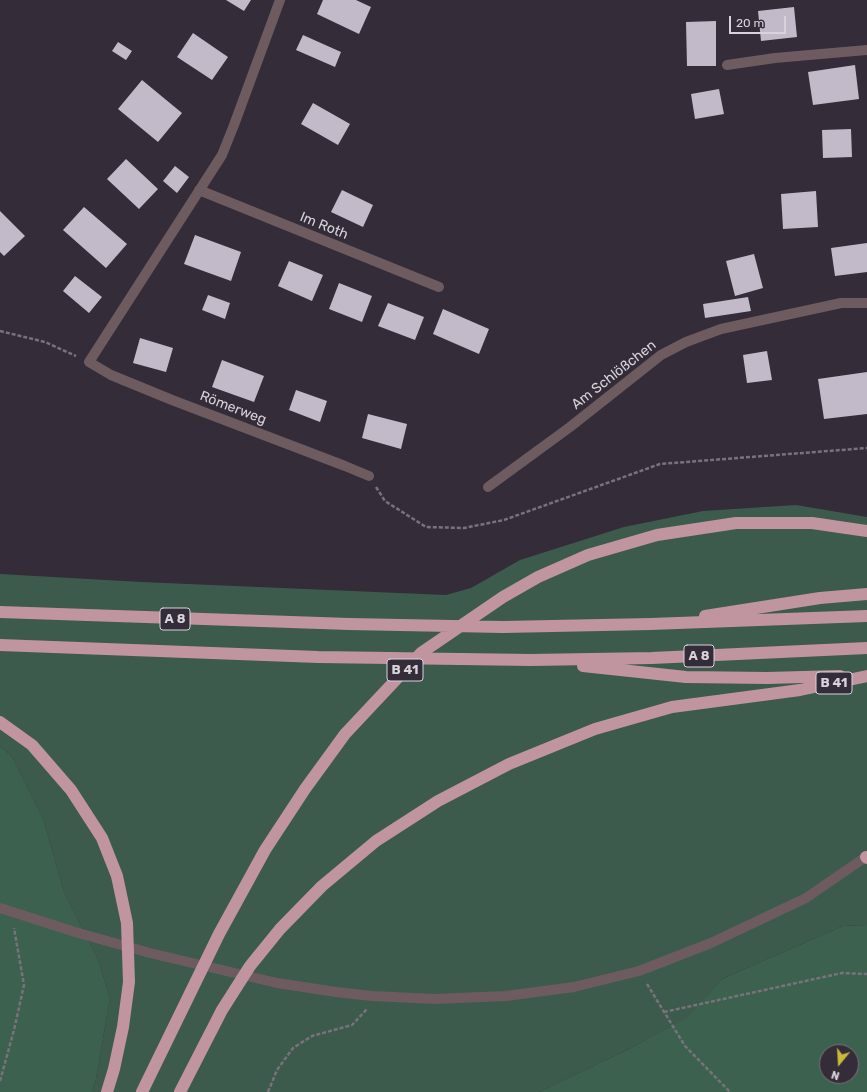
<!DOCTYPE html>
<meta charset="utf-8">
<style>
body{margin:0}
#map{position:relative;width:867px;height:1092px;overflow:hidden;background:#342c38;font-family:Rubik,sans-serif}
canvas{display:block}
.north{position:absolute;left:819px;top:1044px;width:40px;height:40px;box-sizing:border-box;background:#342c38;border:1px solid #766f79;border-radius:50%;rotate:198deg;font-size:11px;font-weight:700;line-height:16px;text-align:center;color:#d8d3db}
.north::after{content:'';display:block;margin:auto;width:14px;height:18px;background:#caba3a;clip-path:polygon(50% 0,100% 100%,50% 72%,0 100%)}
.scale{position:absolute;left:729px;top:16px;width:57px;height:18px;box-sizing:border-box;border:2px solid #d8d3db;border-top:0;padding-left:5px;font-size:12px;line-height:14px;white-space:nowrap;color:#d8d3db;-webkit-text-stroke:3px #342c38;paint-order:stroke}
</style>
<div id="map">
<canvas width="867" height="1092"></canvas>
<div class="north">N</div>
<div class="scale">20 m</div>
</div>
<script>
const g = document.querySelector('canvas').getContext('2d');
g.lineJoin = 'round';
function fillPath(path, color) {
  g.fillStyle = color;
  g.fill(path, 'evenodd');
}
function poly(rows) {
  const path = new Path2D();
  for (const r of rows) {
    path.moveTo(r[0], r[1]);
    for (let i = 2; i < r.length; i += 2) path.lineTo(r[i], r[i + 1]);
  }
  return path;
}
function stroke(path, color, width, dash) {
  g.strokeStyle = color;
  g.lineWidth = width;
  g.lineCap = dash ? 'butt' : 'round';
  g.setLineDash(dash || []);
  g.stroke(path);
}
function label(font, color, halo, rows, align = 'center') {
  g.font = font + ' Rubik,sans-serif';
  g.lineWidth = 4;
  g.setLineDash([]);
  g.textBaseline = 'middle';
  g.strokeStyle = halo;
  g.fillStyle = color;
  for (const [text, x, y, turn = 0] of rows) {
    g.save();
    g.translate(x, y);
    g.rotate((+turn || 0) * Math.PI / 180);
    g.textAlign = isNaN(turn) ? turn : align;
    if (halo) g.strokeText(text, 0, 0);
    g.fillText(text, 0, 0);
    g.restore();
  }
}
fillPath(poly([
 [796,505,867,517,867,925,843,926,722,979,689,1017,629,1049,539,1092,92,1092,96,1079,110,998,98,959,64,892,43,818,13,758,0,746,0,574,141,582,446,595,471,588,520,560,624,527,703,511]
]), '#3d5b4c');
fillPath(poly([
 [0,746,13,758,43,818,64,892,98,959,110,998,96,1079,92,1092,0,1092],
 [867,925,867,1092,539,1092,629,1049,688,1017,722,979,843,926],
 [827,1052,851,1052,851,1076,827,1076]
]), '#3c624f');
fillPath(poly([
 [226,0,251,0,244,11],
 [323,0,356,0,371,7,359,34,317,14],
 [794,7,797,37,761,41,758,11],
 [716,21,716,66,687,66,686,22],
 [193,33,228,57,212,80,177,57],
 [303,35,341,52,335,67,296,50],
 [118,42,132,51,126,60,112,51],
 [855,65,859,99,813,105,808,72],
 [142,80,182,113,158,142,118,109],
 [719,89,724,114,695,119,691,94],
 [313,103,350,124,338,145,301,124],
 [851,129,852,157,823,158,822,130],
 [126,159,158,189,139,209,107,179],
 [175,166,189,177,177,193,163,181],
 [342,190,373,205,363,227,331,212],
 [816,191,818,227,783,229,781,194],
 [84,207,127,244,106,268,63,230],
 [0,211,25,236,4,256,0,252],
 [195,235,241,252,231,281,184,264],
 [867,243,867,272,835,276,831,248],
 [754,254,763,288,735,296,726,261],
 [289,261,323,275,312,301,278,286],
 [75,276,102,297,89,313,63,291],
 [339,283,372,296,362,322,329,309],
 [208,295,230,303,225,319,202,310],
 [748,297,751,311,705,318,703,304],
 [388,303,424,317,415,340,378,326],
 [443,309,489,329,479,354,433,334],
 [140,338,173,348,166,372,133,363],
 [767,351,772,380,747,383,743,355],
 [222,360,264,376,254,402,212,387],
 [867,372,867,414,824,419,818,379],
 [296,390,327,401,320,422,289,410],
 [368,414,407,424,401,449,362,438]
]), '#c3bac9');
stroke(poly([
 [0,331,45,342,76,356],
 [376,487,385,501,426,527,464,528,504,520,660,464,867,448],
 [647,984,685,1046,730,1092],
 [664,1012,842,973,867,974],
 [0,1081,14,1030,24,985,14,928],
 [268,1092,277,1070,293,1048,312,1036,352,1025,367,1009]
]), '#79727d', 2.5, [4, 2]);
stroke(poly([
 [280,0,234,125,222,155,89,362,111,375,172,400,345,466,369,476],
 [727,65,775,58,867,50],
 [199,190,439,287],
 [488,487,570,427,661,355,686,342,721,329,841,303,867,303]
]), '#6d5b5f', 10);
stroke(poly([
 [0,908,75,932,150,953,277,983,336,992,372,996,434,999,506,996,574,987,639,971,711,943,806,898,867,856]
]), '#6d5b5f', 10);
stroke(poly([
 [0,612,349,624,503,627,651,624,867,616],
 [705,616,820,598,867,594],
 [0,645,318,657,531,660,652,658,867,648],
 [583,666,686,677,767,678,840,676],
 [0,722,32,745,71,790,102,838,117,876,127,923,129,982,123,1027,114,1069,107,1092],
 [866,857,867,858],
 [142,1092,219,934,265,850,305,789,345,734,421,653,503,597,538,577,588,555,657,535,736,523,812,523,867,531],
 [180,1092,222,1010,250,966,280,929,322,886,376,841,438,801,509,764,595,729,672,707,800,690,867,676]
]), '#c0959f', 12);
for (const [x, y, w] of [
 [175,619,30],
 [699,656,30],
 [405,670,36],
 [834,683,36]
]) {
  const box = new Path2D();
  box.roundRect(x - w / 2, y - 11, w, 22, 3);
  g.fillStyle = '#342c38';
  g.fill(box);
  stroke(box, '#d8d3db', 1);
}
label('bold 13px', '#d8d3db', null, [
 ["A 8",175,619],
 ["A 8",699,656],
 ["B 41",405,670],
 ["B 41",834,683]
]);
label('14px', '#d8d3db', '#342c38', [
 ["Im Roth",324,226,22],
 ["Am Schlößchen",614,375,-38],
 ["Römerweg",233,408,21]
]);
</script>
